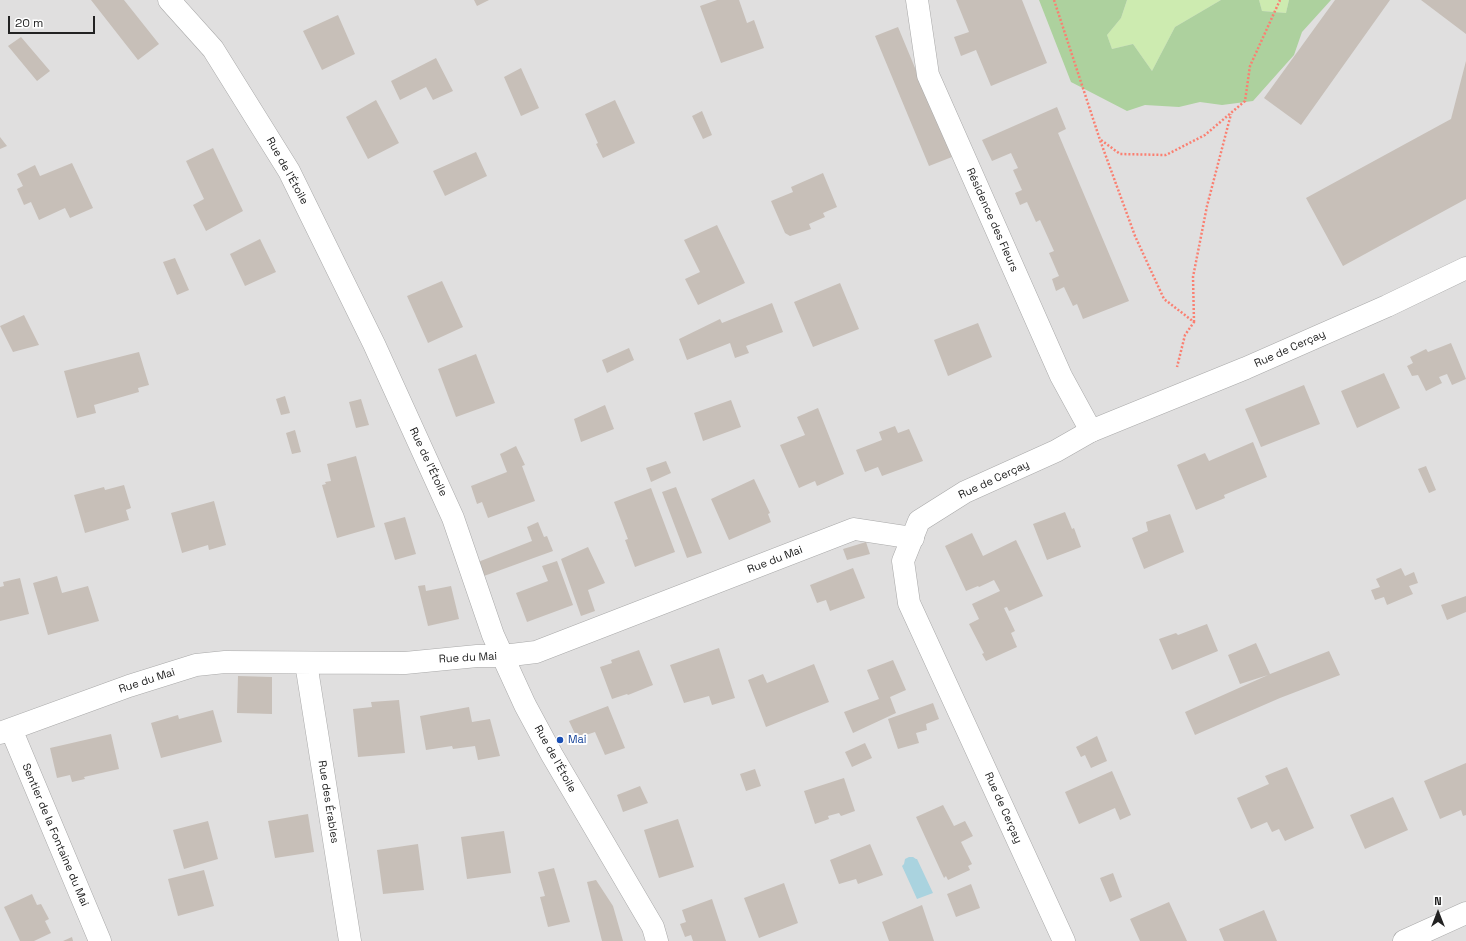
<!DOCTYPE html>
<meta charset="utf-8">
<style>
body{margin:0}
#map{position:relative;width:1466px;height:941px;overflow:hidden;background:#f2efe9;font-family:"Space Grotesk",sans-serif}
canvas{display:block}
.north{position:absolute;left:1418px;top:893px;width:40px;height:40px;-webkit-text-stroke:3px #fff;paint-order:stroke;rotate:0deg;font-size:11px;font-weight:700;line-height:16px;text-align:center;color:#222}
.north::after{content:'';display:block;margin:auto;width:14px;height:18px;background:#222;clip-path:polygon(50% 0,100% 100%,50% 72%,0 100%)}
.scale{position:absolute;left:8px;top:16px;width:87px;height:18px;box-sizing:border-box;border:2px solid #222;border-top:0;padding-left:5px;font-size:12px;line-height:14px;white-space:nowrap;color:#222;-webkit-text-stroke:3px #fff;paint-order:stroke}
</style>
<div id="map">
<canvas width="1466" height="941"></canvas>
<div class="north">N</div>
<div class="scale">20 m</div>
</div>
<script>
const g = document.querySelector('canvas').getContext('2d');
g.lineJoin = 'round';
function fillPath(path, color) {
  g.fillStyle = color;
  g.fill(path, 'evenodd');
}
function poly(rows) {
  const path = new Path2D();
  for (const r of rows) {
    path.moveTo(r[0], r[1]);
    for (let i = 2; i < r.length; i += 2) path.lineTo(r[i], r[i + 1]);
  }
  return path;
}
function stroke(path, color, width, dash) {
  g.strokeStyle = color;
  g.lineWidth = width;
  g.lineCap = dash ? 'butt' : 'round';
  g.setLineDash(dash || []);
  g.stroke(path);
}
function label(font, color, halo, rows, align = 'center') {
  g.font = font + ' "Space Grotesk",sans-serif';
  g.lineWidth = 4;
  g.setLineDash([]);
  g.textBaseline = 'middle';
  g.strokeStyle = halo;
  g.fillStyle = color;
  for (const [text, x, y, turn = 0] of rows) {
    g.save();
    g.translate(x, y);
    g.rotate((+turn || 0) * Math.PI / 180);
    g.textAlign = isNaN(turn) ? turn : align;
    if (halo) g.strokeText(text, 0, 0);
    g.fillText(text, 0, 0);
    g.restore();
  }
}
fillPath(poly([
 [0,0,1466,0,1466,941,0,941]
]), '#e0dfdf');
fillPath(poly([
 [1127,0,1221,0,1175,27,1152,71,1133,44,1112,49,1107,35,1121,18],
 [1259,0,1289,0,1286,13,1262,11]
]), '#cdebb0');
fillPath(poly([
 [1039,0,1127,0,1121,18,1107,35,1112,49,1133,44,1152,71,1175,27,1221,0,1259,0,1262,11,1286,13,1289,0,1331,0,1302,32,1294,55,1253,101,1222,105,1200,102,1179,107,1145,105,1127,111,1071,82]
]), '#add19e');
fillPath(poly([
 [909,857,913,857,916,859,917,859,933,893,917,899,902,866,904,864,905,859]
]), '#aad3df');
fillPath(poly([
 [91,0,124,0,159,44,138,60],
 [474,0,489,0,477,6],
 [717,0,739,0,747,23,754,20,764,48,721,63,700,6],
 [956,0,1022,0,1047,63,991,86,976,50,961,56,954,37,969,32],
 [1335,0,1390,0,1301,125,1264,98],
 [1421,0,1466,0,1466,34],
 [338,15,355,54,322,70,303,31],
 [898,27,952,157,929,166,875,36],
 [21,37,50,71,37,81,8,46],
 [436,58,453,91,433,100,426,87,400,100,391,81],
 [1466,61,1466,199,1343,266,1306,198,1451,119],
 [521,68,539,108,521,116,504,77],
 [376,100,399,143,368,159,346,117],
 [615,100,635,143,603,158,596,144,598,143,585,114],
 [1057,107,1066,129,1058,133,1129,301,1083,319,1077,304,1073,306,1064,287,1056,291,1052,279,1059,276,1049,253,1054,251,1040,220,1036,222,1027,202,1020,205,1015,193,1022,190,1013,170,1018,168,1011,153,992,161,982,140],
 [702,111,712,135,703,139,692,116],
 [0,137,7,146,0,149],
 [213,148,243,211,206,231,193,205,204,199,186,161],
 [476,152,487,176,445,196,433,171],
 [72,163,93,208,70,218,65,208,39,220,31,202,24,205,17,189,23,186,17,174,35,165,40,176],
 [823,173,837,207,823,213,825,217,809,224,811,229,790,236,785,233,771,201,793,192,791,187],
 [717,225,745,283,698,305,685,279,700,272,684,240],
 [260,239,276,272,245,286,230,254],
 [175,258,189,290,177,295,163,262],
 [442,281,463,327,428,343,407,296],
 [840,283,859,329,813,347,794,302],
 [772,303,783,332,746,346,749,353,735,358,730,343,687,360,679,339,720,319,722,323],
 [24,315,39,345,13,352,0,326],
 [978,323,992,357,948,376,934,340],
 [1451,343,1466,379,1452,385,1447,374,1439,377,1442,383,1426,391,1418,375,1412,376,1407,366,1413,363,1410,357,1426,349,1428,352],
 [629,348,634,360,607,373,602,360],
 [139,352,149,385,138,388,139,392,94,405,96,413,77,418,64,371],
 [476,354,495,403,456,417,438,369],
 [1384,373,1400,408,1357,428,1341,391],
 [1304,385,1320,424,1261,447,1245,409],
 [285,396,290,413,281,415,276,399],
 [361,399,369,425,356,428,349,402],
 [731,400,741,427,703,441,694,413],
 [605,405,614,429,581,442,574,419],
 [818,408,844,474,817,486,815,481,799,488,780,445,805,435,797,417],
 [895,426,898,433,909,429,923,461,882,476,878,467,865,472,856,450,882,440,879,432],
 [295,430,301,452,292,454,286,433],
 [1253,442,1267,477,1224,495,1225,498,1196,510,1177,465,1205,453,1209,461],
 [516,446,525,465,522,466,535,501,488,518,482,502,477,504,471,486,507,472,500,454],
 [356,456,375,527,337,538,322,485,326,484,325,482,331,481,327,464],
 [666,461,671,473,651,482,646,468],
 [1426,466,1436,490,1429,493,1418,469],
 [754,479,770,513,768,514,771,522,729,540,711,499],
 [124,485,131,508,126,510,129,520,85,533,74,495,104,487,105,490],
 [676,487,702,553,687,558,662,492],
 [651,488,675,552,635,567,625,540,628,539,614,502],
 [214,501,226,545,209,550,208,545,182,553,171,513],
 [1065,512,1072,529,1074,528,1081,547,1047,560,1033,524],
 [1170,514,1184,552,1144,569,1132,538,1148,531,1146,522],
 [405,517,416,554,395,560,384,523],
 [538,522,544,537,547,536,553,551,484,576,478,562,532,541,527,527],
 [972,533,983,556,1016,540,1043,596,1009,611,1007,607,1004,608,1015,631,1011,633,1017,647,986,661,982,654,984,653,969,624,979,619,972,604,1000,591,994,580,979,587,978,586,966,591,945,546],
 [866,542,870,554,847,560,843,549],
 [588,547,605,583,588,590,595,611,581,616,561,559],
 [557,561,573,605,527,622,516,593,548,581,542,566],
 [853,568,865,598,830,611,826,600,817,603,810,585],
 [1401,568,1405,576,1414,572,1418,583,1409,586,1413,594,1387,605,1384,597,1375,600,1371,590,1380,587,1376,579],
 [57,576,62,593,88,586,99,621,48,635,33,583],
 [20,578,29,614,0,621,0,587,4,586,3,582],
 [425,585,426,591,451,586,459,619,428,626,418,586],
 [1466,596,1466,612,1447,620,1441,605],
 [1207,624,1218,651,1172,670,1159,639,1176,633,1178,635],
 [1256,643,1270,674,1329,651,1340,675,1280,698,1195,735,1185,712,1268,675,1240,684,1228,655],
 [719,648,735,698,712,705,709,696,684,703,670,665],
 [639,650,653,685,628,695,627,694,612,699,600,667,612,663,611,660],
 [893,660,906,690,890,697,896,713,853,733,844,712,879,699,867,670],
 [814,664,829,702,766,727,748,680,763,674,767,683],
 [238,676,272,677,272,714,237,713],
 [399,700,405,753,358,757,353,709,372,707,371,702],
 [933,703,939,719,926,724,927,730,916,733,919,743,898,749,888,719],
 [608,706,625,748,605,755,595,732,577,738,569,721],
 [469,707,472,722,490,719,500,756,478,760,475,746,453,749,452,746,426,750,420,716],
 [213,710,222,742,161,758,151,723,178,715,179,719],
 [111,734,119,769,84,777,85,779,72,782,70,775,57,778,50,748],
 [1097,736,1107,761,1091,768,1085,755,1081,757,1076,747],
 [865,743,872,758,852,767,845,752],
 [1466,763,1466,815,1463,816,1461,810,1440,819,1424,781],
 [1287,767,1314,828,1285,841,1279,829,1272,832,1267,822,1251,829,1237,798,1269,784,1265,776],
 [755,769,761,786,746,791,740,774],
 [1112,771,1131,815,1120,820,1115,808,1079,824,1065,792],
 [844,778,855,811,841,816,839,813,828,816,829,819,815,824,804,791],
 [640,786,648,803,623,812,617,795],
 [1393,797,1408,830,1365,849,1350,815],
 [943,805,954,826,965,821,973,836,961,842,972,864,968,866,970,870,948,880,946,876,944,878,916,817],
 [308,814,314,852,275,858,268,821],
 [678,819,694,867,659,878,644,830],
 [208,821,218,859,184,869,173,830],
 [504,831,511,873,467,879,461,837],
 [418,844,424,890,383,894,377,850],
 [870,844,883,875,858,884,856,879,839,884,830,860],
 [554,868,570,922,548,927,540,897,545,896,538,872],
 [204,870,214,906,178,916,168,879],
 [1113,873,1122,897,1110,902,1100,878],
 [596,880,613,906,623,941,602,941,587,882],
 [784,883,798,923,759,938,744,898],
 [971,884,980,908,956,917,947,894],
 [32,894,37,905,41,904,49,919,45,921,51,933,34,941,20,941,4,907],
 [712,899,726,941,693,941,691,935,685,937,680,924,686,922,682,910],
 [1169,902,1187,941,1140,941,1130,919],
 [922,905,934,941,889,941,882,922],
 [1264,910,1277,941,1224,941,1219,929],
 [72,937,73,941,63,941]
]), '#c7bfb8');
const minor = poly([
 [169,0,213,49,289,171,374,344,453,518,493,635,525,705,552,755,653,927,657,941],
 [917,0,928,75,1061,376,1091,431],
 [306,663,350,941],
 [11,729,100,941],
 [0,733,129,686,196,665,225,662,405,663,477,656,503,656,536,652,854,529,913,538],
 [1404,941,1466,913]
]);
const tertiary = poly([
 [1064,941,909,603,903,561,919,521,965,492,1056,451,1091,431,1246,368,1387,306,1466,268]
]);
stroke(minor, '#a9a9a9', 23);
stroke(tertiary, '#a9a9a9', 23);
stroke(poly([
 [1054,0,1100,140,1135,236,1164,299,1194,322,1185,335,1177,367],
 [1101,140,1120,154,1166,155,1205,135,1245,101,1250,66,1280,0],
 [1194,322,1193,277,1207,206,1231,114]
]), '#fa8072', 2.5, [2, 2]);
stroke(minor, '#fff', 22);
stroke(tertiary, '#fff', 22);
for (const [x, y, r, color] of [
 [560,740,4,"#1a4fb4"]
]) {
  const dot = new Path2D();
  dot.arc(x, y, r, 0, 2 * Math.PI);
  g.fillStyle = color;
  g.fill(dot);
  stroke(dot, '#fff', 1.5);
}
label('11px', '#222', '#fff', [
 ["Rue de l'Étoile",287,171,61],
 ["Résidence des Fleurs",992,220,66],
 ["Rue de Cerçay",1290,349,-24],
 ["Rue de l'Étoile",428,462,65],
 ["Rue de Cerçay",994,480,-25],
 ["Rue du Mai",775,560,-21],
 ["Rue du Mai",468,658,-3],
 ["Rue du Mai",147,681,-18],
 ["Rue de l'Étoile",555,759,61],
 ["Rue des Érables",328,802,81],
 ["Rue de Cerçay",1003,808,66],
 ["Sentier de la Fontaine du Mai",55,835,67]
]);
label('11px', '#164399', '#fff', [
 ["Mai",568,740]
], 'left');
</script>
